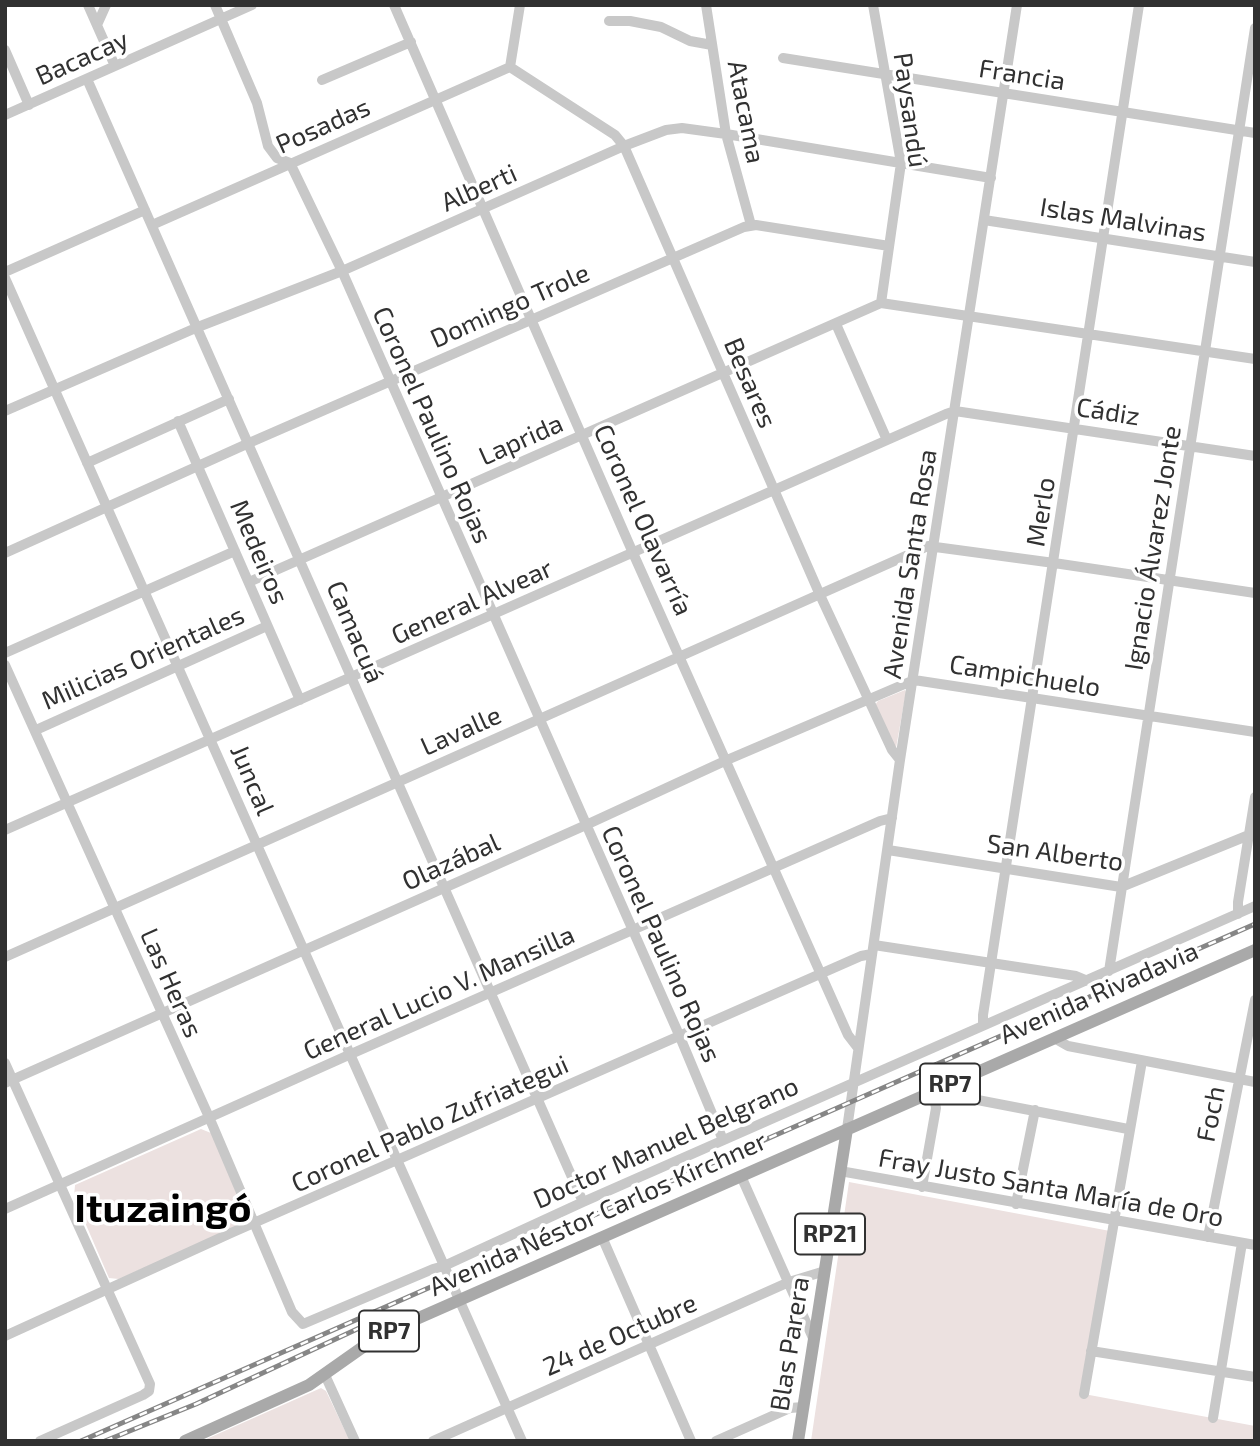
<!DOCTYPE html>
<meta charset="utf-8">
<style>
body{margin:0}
#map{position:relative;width:1260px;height:1446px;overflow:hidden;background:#fff;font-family:"Exo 2",sans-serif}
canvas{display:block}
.frame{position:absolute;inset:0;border:7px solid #313131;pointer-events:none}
</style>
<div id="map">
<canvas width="1260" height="1446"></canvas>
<div class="frame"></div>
</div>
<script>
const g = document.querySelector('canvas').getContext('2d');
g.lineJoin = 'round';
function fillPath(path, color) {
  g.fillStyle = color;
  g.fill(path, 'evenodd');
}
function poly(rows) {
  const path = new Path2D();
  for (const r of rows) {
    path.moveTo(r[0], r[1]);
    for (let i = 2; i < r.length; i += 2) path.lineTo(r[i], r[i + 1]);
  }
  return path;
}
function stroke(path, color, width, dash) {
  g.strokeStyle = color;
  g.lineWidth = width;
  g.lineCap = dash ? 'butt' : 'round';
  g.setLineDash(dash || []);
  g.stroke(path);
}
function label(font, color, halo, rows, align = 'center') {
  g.font = font + ' "Exo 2",sans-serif';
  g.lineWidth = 7;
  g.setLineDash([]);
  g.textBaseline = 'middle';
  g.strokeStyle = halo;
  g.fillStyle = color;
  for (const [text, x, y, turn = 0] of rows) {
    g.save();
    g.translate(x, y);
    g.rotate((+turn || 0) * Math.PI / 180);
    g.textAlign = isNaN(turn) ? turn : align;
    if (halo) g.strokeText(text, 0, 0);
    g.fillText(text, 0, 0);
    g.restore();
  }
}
fillPath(poly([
 [905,690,906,692,896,748,875,705,878,701],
 [201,1129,211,1133,247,1215,246,1219,240,1225,119,1279,109,1278,74,1197,75,1185],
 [849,1182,1110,1231,1084,1394,1255,1426,1255,1441,811,1441],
 [321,1388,326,1391,350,1441,202,1441]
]), '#ece1e0');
stroke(poly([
 [88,5,115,66],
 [215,5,257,103,268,146,277,158,290,163,342,271,680,1037,723,1140],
 [394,5,633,553,848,1035,858,1048],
 [706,5,726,134,751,225],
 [873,5,901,163,881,303],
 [609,21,630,21,661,27,690,41,712,45],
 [97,25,106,5],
 [5,50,29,105],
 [783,58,1255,133],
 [510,67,615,135,624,146,820,595,892,750,900,760],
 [510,67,520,5],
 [87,79,583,1202],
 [322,80,411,42],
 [5,115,252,5],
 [984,220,1255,262],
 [152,225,510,67],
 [5,272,145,210],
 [5,278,522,1441],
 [836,324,887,440],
 [5,411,198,327,342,271,624,146,666,130,682,128,726,134,991,178],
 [178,421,300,700],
 [87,463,229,399],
 [5,553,249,443,744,227,756,225,889,246],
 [249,582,881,303,1255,359],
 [5,653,235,551],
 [5,665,209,1117,292,1312,303,1324,433,1269,444,1266,583,1202,1255,906],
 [36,730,267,626],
 [5,830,946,414,955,411,1255,456],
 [888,850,1121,887,1249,835],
 [1238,914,1238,902,1255,797],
 [874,945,1076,976,1088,981],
 [5,957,928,546,1054,563,1255,593],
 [1109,971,1255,28],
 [983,1025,983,1015,1139,5],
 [1054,1038,1068,1046,1255,1082],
 [5,1063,150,1384,149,1391,143,1395,40,1441],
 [5,1083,586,825,727,760,914,680,1255,732],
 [952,1083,962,1097,1128,1129],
 [847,1129,900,760,1017,5],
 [840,1171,1255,1245],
 [741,1176,813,1338],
 [922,1187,936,1108,933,1091],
 [1016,1204,1035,1110],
 [5,1209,351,1054,880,821,892,818],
 [602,1237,691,1441],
 [1208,1237,1255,1000],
 [5,1336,231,1233,861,956,872,954],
 [1091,1351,1255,1377],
 [325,1375,355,1441],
 [1084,1394,1142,1061],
 [1213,1418,1242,1243],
 [433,1441,789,1282,825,1271],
 [716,1441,790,1408,803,1407]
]), '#c8c8c8', 10);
stroke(poly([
 [185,1441,309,1385,380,1335,1255,950],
 [798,1441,847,1129]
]), '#a9a9a9', 12);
const rail = poly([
 [81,1441,1255,924],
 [105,1441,196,1404,383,1317]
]);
stroke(rail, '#868686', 5);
stroke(rail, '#fff', 2.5, [8]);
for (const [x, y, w] of [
 [950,1084,60],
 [830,1234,70],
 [389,1331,60]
]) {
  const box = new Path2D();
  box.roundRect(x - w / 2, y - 20.5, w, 41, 5);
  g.fillStyle = '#fff';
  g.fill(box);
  stroke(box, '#313131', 2);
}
label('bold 24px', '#313131', null, [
 ["RP7",950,1084],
 ["RP21",830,1234],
 ["RP7",389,1331]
]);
label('26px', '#313131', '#fff', [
 ["Bacacay",82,58,-24],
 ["Francia",1022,75,9],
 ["Paysandú",910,110,82],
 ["Atacama",746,112,79],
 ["Posadas",323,126,-24],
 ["Alberti",479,188,-24],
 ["Islas Malvinas",1123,220,9],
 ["Domingo Trole",510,306,-24],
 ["Besares",750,383,67],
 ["Cádiz",1108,412,9],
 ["Coronel Paulino Rojas",432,425,66],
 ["Laprida",521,440,-24],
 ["Merlo",1041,512,-81],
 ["Coronel Olavarría",643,520,66],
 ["Ignacio Álvarez Jonte",1153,548,-81],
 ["Medeiros",259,552,67],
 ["Avenida Santa Rosa",910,564,-81],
 ["General Alvear",472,602,-24],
 ["Camacuá",355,632,67],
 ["Milicias Orientales",143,658,-24],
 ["Campichuelo",1025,676,9],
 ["Lavalle",461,731,-24],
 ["Juncal",252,780,67],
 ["San Alberto",1055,853,8],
 ["Olazábal",451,862,-24],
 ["Coronel Paulino Rojas",661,944,66],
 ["Las Heras",171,983,66],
 ["General Lucio V. Mansilla",439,993,-24],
 ["Avenida Rivadavia",1099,993,-24],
 ["Foch",1211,1114,-79],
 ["Coronel Pablo Zufriategui",430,1124,-24],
 ["Doctor Manuel Belgrano",666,1143,-24],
 ["Fray Justo Santa María de Oro",1051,1188,10],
 ["Avenida Néstor Carlos Kirchner",598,1214,-24],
 ["24 de Octubre",620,1335,-24],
 ["Blas Parera",790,1344,-81]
]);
label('bold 40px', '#000', '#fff', [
 ["Ituzaingó",163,1209]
]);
</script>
